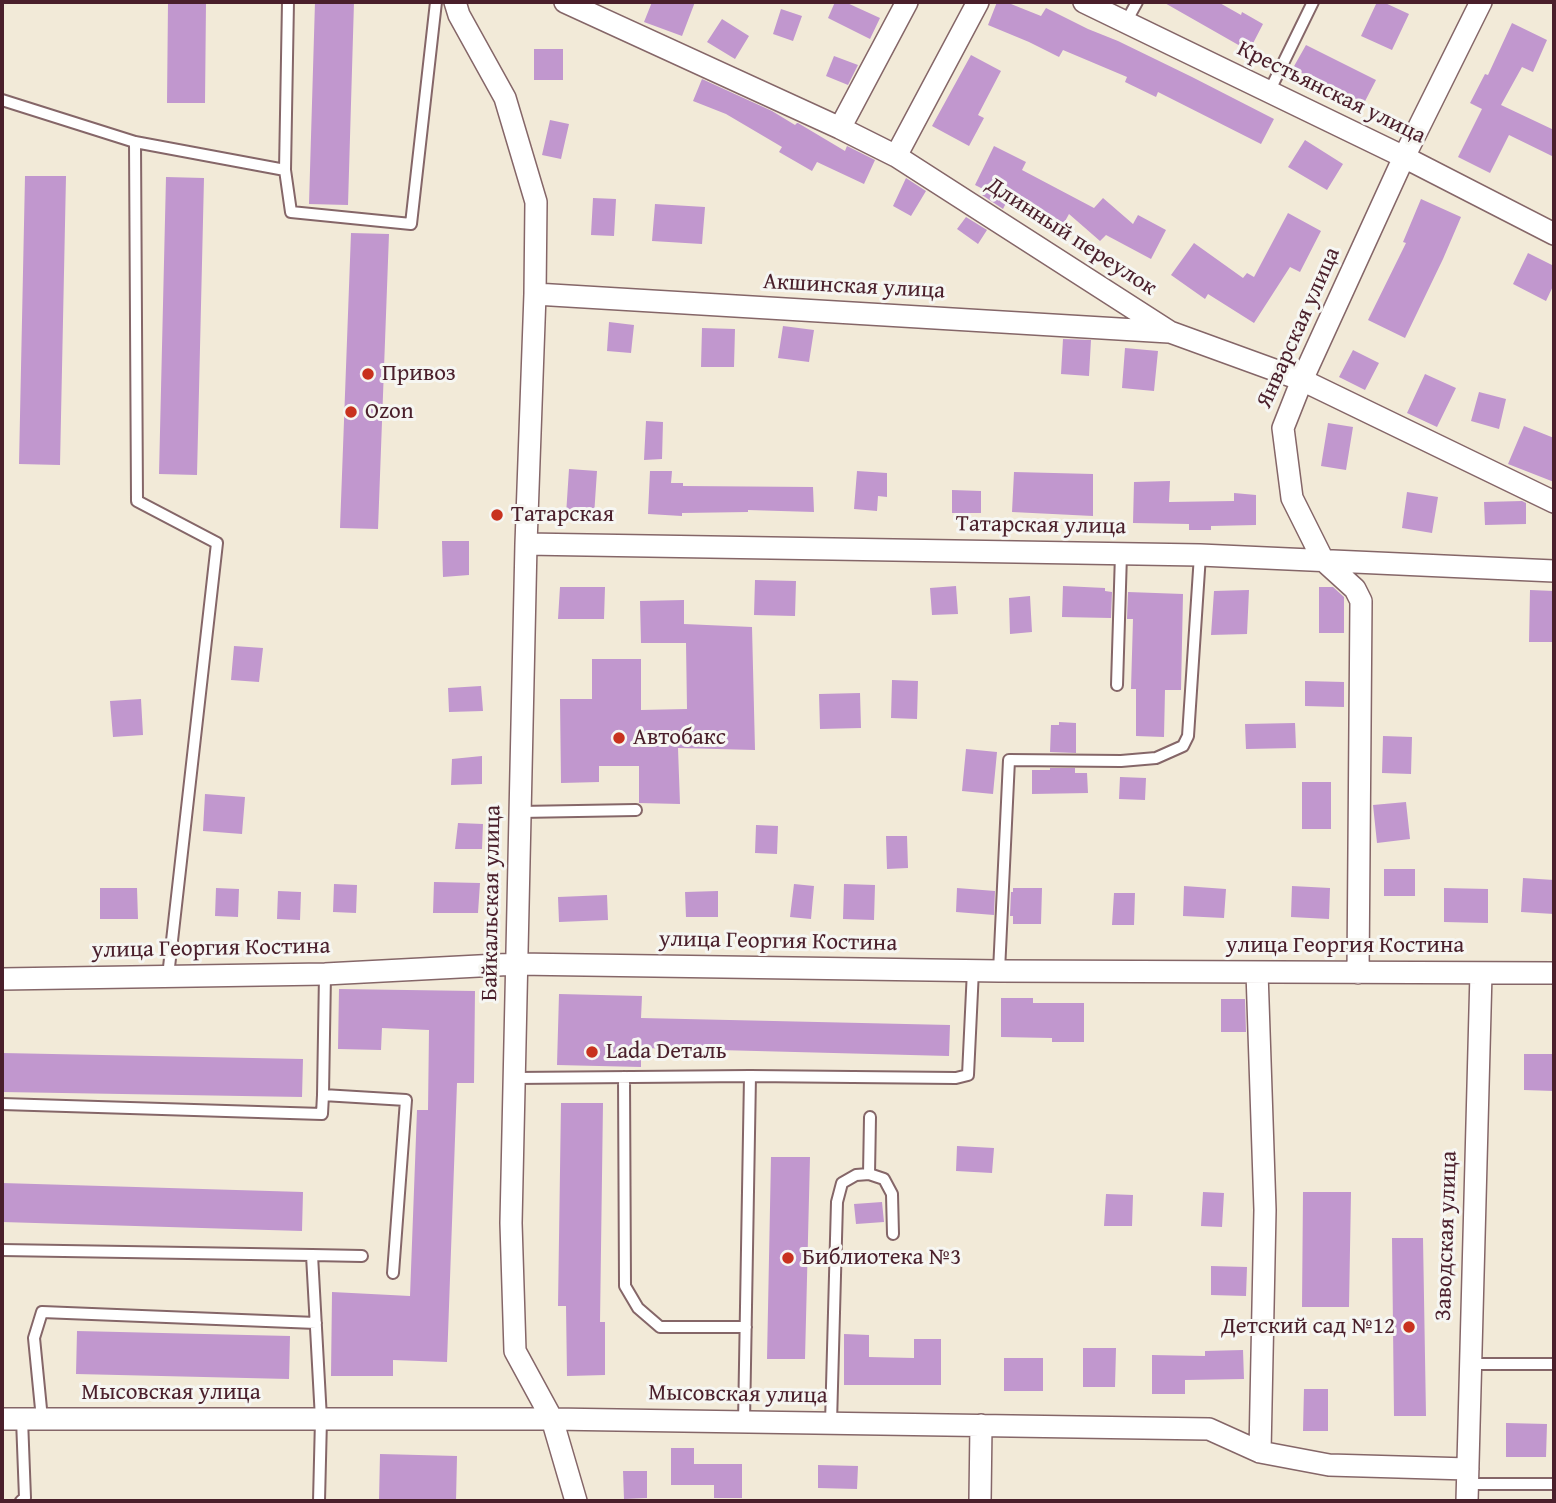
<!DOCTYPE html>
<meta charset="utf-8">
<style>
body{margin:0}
#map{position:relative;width:1556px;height:1503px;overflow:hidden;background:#f2ead8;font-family:"Gentium Book Plus",serif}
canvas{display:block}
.frame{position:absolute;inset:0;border:4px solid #4a1f2b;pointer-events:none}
</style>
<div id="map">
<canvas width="1556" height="1503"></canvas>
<div class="frame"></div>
</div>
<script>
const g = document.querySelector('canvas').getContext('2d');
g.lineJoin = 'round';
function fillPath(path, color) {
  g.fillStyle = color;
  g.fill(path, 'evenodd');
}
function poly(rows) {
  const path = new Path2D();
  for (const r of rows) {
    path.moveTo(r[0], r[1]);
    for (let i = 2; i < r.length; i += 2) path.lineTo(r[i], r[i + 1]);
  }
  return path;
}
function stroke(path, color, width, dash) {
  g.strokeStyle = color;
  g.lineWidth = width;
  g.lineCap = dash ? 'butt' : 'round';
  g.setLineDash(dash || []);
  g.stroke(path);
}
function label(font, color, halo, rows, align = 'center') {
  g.font = font + ' "Gentium Book Plus",serif';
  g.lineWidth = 6;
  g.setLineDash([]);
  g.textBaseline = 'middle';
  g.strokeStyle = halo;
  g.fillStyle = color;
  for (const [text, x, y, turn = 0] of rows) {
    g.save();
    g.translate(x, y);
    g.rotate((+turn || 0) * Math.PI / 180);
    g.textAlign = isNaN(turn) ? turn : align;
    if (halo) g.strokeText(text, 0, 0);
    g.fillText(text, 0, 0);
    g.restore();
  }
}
fillPath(poly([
 [168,2,206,2,205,103,167,103],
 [315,2,354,2,348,205,309,204],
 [652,2,695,2,682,36,644,22],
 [835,2,845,2,880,18,870,39,828,18],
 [997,2,1006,2,1041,16,1046,8,1088,29,1118,41,1192,77,1274,119,1261,144,1158,92,1156,97,1125,82,1127,77,1063,50,1059,57,1029,42,988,25],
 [1163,2,1218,2,1241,15,1242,12,1263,24,1249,51],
 [1377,2,1383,2,1409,14,1392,50,1361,36],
 [781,9,802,16,793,41,773,34],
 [722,19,749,36,735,59,707,42],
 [1512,23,1547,40,1533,72,1522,67,1501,105,1554,130,1554,157,1509,135,1490,173,1458,157,1482,109,1470,103,1485,74,1488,75],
 [1306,45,1376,80,1362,107,1293,68],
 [534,49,563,49,563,80,534,80],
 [971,55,1001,71,978,115,984,118,969,146,932,126],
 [834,56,858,65,848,85,826,76],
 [702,79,772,111,795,125,797,123,798,123,845,151,847,146,875,160,864,184,817,162,812,171,779,152,782,147,726,114,693,101],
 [550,120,569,124,561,159,542,155],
 [1305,140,1343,164,1327,190,1288,167],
 [994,146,1026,162,1022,170,1094,208,1103,198,1133,224,1138,215,1166,230,1151,259,1106,235,1100,241,1069,214,1064,223,1010,195,1003,209,982,195,985,190,975,185],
 [25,176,66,176,60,465,19,464],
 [166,177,204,178,197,475,159,474],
 [906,178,926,191,911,216,893,206],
 [593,198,616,199,614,236,591,235],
 [1421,199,1461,217,1443,259,1405,338,1368,320,1406,243,1403,242],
 [655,204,705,207,702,244,652,241],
 [1288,213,1321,231,1300,272,1290,267,1254,323,1208,294,1205,299,1171,275,1194,243,1243,278,1247,273,1254,277],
 [966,217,987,230,978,244,957,229],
 [351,233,389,234,378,529,340,528],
 [1528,253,1554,266,1554,284,1546,301,1513,284],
 [609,322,634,325,631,353,607,351],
 [783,326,814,330,809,362,778,358],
 [702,328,735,329,734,367,701,367],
 [1063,339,1091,340,1089,376,1061,374],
 [1125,348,1158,351,1154,391,1122,388],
 [1353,350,1379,363,1365,390,1339,377],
 [1425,374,1456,388,1437,427,1407,413],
 [1479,392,1506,399,1499,429,1471,421],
 [646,421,663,422,662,459,644,460],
 [1328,423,1353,427,1346,470,1321,466],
 [1524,426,1554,438,1554,482,1508,464],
 [569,469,597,471,594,516,566,515],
 [650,471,672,471,671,483,683,483,683,486,813,487,814,512,748,510,748,512,682,513,682,516,648,514],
 [857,471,887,473,887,497,878,496,877,511,854,509],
 [1014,472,1093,474,1093,516,1012,512],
 [1170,481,1169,502,1234,501,1234,493,1256,495,1256,525,1211,526,1211,530,1189,530,1189,524,1133,523,1134,482],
 [952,490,981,491,981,513,952,513],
 [1407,492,1438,497,1432,533,1402,528],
 [1522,501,1526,503,1526,524,1485,525,1484,502],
 [442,541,469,541,469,575,443,577],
 [755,580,796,581,795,616,754,615],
 [956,586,958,614,932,615,930,588],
 [1063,586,1105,588,1105,591,1112,592,1111,618,1062,617],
 [560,587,605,587,604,619,558,619],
 [1319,587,1333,587,1344,597,1344,633,1319,633],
 [1249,590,1247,634,1211,635,1214,591],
 [1530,590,1554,591,1554,642,1529,642],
 [1128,592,1183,594,1181,690,1165,690,1164,737,1136,736,1136,689,1131,689,1133,619,1127,619],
 [1030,596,1032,632,1010,634,1009,598],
 [684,600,684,624,752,627,755,750,678,748,680,804,639,803,639,766,599,766,599,782,561,783,560,699,592,699,592,659,641,659,641,710,687,709,686,643,641,643,640,601],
 [234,646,263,648,259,682,231,680],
 [892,680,918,681,917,719,891,718],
 [1305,681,1344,682,1344,707,1305,706],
 [481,686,483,711,449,712,448,688],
 [860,693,861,728,820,729,819,694],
 [141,699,143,735,113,737,110,701],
 [1059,722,1076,723,1076,753,1050,752,1051,725,1059,725],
 [1295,723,1296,748,1246,749,1245,724],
 [1383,736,1412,737,1411,774,1382,773],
 [966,749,997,752,993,794,962,791],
 [482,756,482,784,451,785,452,759],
 [1050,768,1075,768,1075,773,1087,773,1088,793,1032,794,1032,770,1050,770],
 [1120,777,1146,778,1145,800,1119,799],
 [1302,782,1331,782,1331,829,1302,829],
 [205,794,245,797,242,834,203,831],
 [1406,802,1410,839,1377,843,1373,805],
 [458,823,483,824,482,849,455,849],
 [756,825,778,826,777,854,755,853],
 [886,836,907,836,908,868,887,869],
 [1384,869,1415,869,1415,896,1384,896],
 [1523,878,1554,880,1554,914,1521,912],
 [434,882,480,883,478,913,433,913],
 [334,884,357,885,356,913,333,912],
 [794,884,814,886,811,919,790,917],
 [844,884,875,885,874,920,843,919],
 [1184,886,1226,889,1224,918,1183,916],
 [1292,886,1330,888,1329,919,1291,917],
 [100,888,137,888,138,919,100,919],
 [216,888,239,889,238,917,215,916],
 [957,888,995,891,994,915,956,912],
 [1013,888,1042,888,1041,924,1013,924,1013,916,1010,916,1011,892,1013,892],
 [1444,888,1488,889,1488,923,1444,922],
 [278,891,301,892,300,920,277,919],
 [718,891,718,917,686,917,685,892],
 [1114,893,1135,893,1134,925,1112,925],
 [607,895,608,920,559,922,558,897],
 [339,989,475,991,474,1083,457,1083,447,1362,393,1360,393,1376,331,1376,332,1292,410,1296,417,1110,428,1110,429,1030,382,1028,381,1050,338,1049],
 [559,994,642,996,641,1018,950,1025,949,1056,641,1048,641,1067,557,1065],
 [1001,998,1033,998,1033,1003,1084,1003,1084,1042,1052,1042,1052,1038,1001,1037],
 [1221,999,1245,999,1246,1032,1221,1032],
 [2,1053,303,1059,302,1097,2,1092],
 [1524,1054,1554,1054,1554,1091,1524,1090],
 [561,1103,603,1103,600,1322,605,1322,605,1375,567,1376,566,1306,558,1306],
 [957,1146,994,1148,992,1173,956,1171],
 [771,1157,810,1157,805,1359,767,1359],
 [2,1183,303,1192,302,1231,2,1222],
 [1203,1192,1224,1193,1222,1227,1201,1226],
 [1303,1192,1351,1192,1349,1307,1302,1307],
 [1106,1194,1133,1195,1132,1226,1104,1226],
 [882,1202,884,1222,856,1224,854,1204],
 [1392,1238,1423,1238,1426,1416,1394,1416],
 [1211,1266,1247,1267,1246,1296,1211,1295],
 [77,1331,290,1336,289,1379,76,1374],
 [844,1334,869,1335,869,1357,914,1358,914,1339,941,1339,941,1385,844,1385],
 [1083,1348,1116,1348,1115,1387,1083,1387],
 [1243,1350,1244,1379,1185,1380,1185,1394,1152,1394,1152,1355,1205,1356,1205,1351],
 [1004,1358,1043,1358,1043,1391,1004,1391],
 [1304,1389,1328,1389,1328,1431,1303,1431],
 [1506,1423,1547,1424,1546,1457,1506,1457],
 [671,1448,694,1448,694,1464,742,1464,742,1498,714,1498,714,1485,671,1485],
 [380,1454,457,1456,456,1501,379,1501],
 [818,1465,858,1466,857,1489,818,1488],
 [623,1471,647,1471,647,1498,624,1499]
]), '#c197ce');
const lane = poly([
 [288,2,285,170,291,212,411,224,436,2],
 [1126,22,1137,2],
 [1269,92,1313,2],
 [2,100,135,142,285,170],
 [135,142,137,501,217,543,168,976],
 [1117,685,1121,554],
 [520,812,636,810],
 [999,971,1009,760,1121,761,1156,758,1183,746,1188,736,1200,555],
 [325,974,323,1095,406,1100,393,1273],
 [624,1077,625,1286,638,1308,660,1327,746,1327],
 [514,1078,750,1076,956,1078,968,1075,973,970],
 [2,1104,322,1114,323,1095],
 [869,1174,870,1117],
 [2,1250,312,1255,321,1419,319,1501],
 [312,1255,362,1256],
 [1470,1364,1554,1364],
 [42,1419,34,1338,42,1312,316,1323],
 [744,1422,750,1076],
 [831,1423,837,1202,842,1183,856,1175,869,1174,884,1179,892,1194,893,1234],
 [1467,1484,1554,1484],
 [21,1501,25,1498,22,1419]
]);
const street = poly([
 [455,2,459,15,505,98,536,202,535,294,526,544,511,1223,515,1351,552,1419,576,1501],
 [565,2,840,128,896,156,1170,332,1302,380,1554,502],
 [1084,2,1404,157,1554,234],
 [840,128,907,2],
 [896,156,978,2],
 [535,294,1169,332],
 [526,544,1200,555,1554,571],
 [1257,972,1265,1210,1260,1452],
 [1358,973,1361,601,1355,589,1323,560,1292,498,1283,428,1302,380,1404,157,1481,2],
 [2,979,325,974,517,964,999,971,1554,973],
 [2,1419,552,1419,1209,1429,1260,1452,1329,1465,1468,1469],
 [980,1501,981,1425],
 [1467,1501,1481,973]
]);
stroke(lane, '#856668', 14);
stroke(street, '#856668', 24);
stroke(lane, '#fff', 10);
stroke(street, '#fff', 21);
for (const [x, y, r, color] of [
 [368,374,7,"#c8321e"],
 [351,412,7,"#c8321e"],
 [497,515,7,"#c8321e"],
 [619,738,7,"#c8321e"],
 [592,1052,7,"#c8321e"],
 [788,1258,7,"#c8321e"],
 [1409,1327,7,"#c8321e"]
]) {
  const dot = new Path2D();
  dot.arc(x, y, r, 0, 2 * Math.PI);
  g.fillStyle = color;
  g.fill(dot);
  stroke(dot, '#f6f6f2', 2.5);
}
label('23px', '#4a1f2b', '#f6f6f2', [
 ["Крестьянская улица",1331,93,26],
 ["Длинный переулок",1071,237,33],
 ["Акшинская улица",854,287,3],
 ["Январская улица",1299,328,-66],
 ["Татарская улица",1041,526,1],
 ["Байкальская улица",492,903,-89],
 ["улица Георгия Костина",778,942,1],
 ["улица Георгия Костина",1345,946],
 ["улица Георгия Костина",211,949,-1],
 ["Заводская улица",1447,1236,-88],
 ["Мысовская улица",171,1393],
 ["Мысовская улица",738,1395,1]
]);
label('23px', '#4a1f2b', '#f6f6f2', [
 ["Привоз",382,374],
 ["Ozon",365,412],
 ["Татарская",511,515],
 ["Автобакс",633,738],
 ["Lada Dеталь",606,1052],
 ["Библиотека №3",802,1258],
 ["Детский сад №12",1395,1327,"right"]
], 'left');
</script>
